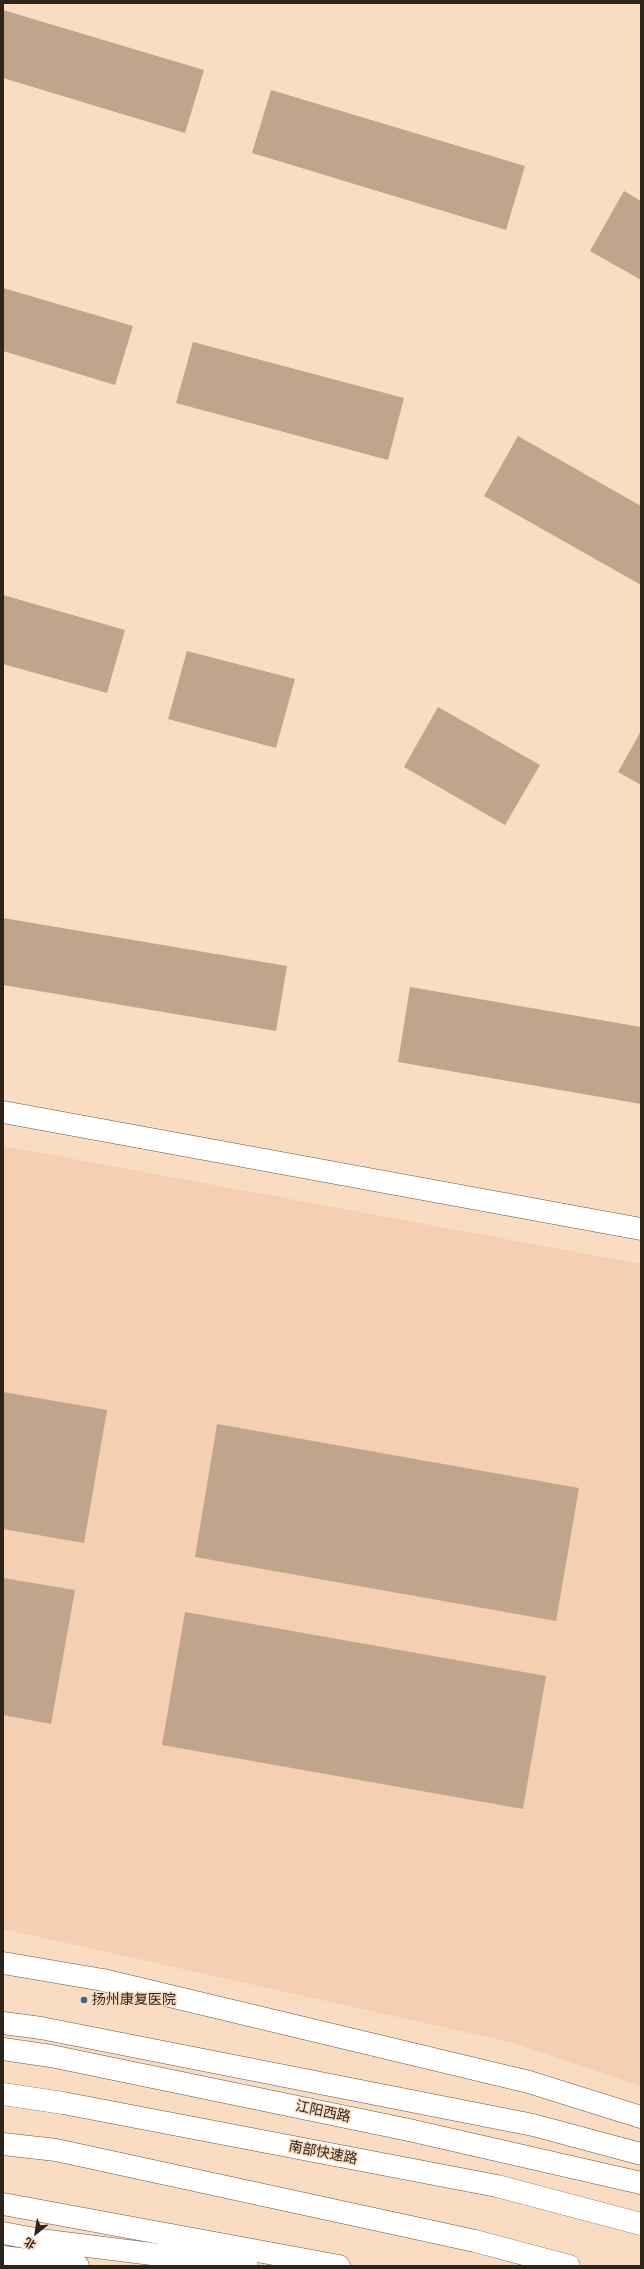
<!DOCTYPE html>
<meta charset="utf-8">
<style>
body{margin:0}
#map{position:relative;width:644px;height:2269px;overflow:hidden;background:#fadcc3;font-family:"Noto Sans","Noto Sans SC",sans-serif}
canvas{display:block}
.frame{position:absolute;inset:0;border:4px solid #2f241a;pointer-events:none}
.north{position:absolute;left:16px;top:2213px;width:40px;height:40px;-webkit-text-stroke:3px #fadcc3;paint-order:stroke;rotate:210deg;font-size:11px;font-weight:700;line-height:16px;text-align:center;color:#2f241a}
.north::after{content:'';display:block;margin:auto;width:14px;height:18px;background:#2f241a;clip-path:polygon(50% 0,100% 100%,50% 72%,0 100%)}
</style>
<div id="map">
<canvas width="644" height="2269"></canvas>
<div class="frame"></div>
<div class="north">北</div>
</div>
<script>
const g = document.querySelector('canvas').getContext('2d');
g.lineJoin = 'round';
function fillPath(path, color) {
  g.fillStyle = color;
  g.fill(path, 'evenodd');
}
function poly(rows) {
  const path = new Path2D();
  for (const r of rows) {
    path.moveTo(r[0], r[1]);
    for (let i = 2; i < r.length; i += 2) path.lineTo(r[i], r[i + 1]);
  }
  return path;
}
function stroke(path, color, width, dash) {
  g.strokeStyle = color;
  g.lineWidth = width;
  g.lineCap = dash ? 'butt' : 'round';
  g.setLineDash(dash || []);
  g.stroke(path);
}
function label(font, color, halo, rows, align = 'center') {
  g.font = font + ' "Noto Sans","Noto Sans SC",sans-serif';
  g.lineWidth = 3;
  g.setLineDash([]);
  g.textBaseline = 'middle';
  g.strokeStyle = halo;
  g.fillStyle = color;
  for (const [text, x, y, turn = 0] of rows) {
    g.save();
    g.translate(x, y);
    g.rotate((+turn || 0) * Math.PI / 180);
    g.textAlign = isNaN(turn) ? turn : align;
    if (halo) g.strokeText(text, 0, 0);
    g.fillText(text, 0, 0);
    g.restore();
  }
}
fillPath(poly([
 [3,1146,641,1264,641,2086,510,2042,3,1929]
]), '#f4cfb2');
fillPath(poly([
 [3,10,204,70,185,133,3,78],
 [271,90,525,166,506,230,252,153],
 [624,191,641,201,641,280,590,251],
 [3,288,133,326,115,385,3,351],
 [193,342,404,398,388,460,176,403],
 [518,436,641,506,641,585,484,496],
 [3,595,125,630,107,693,3,664],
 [187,651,295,679,276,748,168,719],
 [438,707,540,765,505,825,404,767],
 [641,731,641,785,618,772],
 [3,918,287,966,276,1031,3,985],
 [410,987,641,1027,641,1104,398,1062],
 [3,1392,107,1410,84,1543,3,1529],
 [217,1424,579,1488,556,1621,195,1557],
 [3,1578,75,1590,51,1724,3,1715],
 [185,1612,546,1676,523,1809,162,1745]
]), '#c1a48c');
const street = poly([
 [3,1112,641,1229]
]);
const secondary = poly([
 [3,2049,51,2056,409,2130,641,2183],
 [3,2204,339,2266]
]);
const highway = poly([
 [3,1963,103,1980,529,2082,641,2117],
 [3,2023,41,2028,533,2125,641,2154],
 [3,2094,63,2103,497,2186,641,2224],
 [3,2144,56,2150,475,2241,569,2266],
 [3,2233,40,2240,247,2266],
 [3,2257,78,2266]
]);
stroke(street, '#6e543f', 23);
stroke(secondary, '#6e543f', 23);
stroke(highway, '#6e543f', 23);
stroke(street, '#fff', 22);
stroke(secondary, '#fff', 22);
stroke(highway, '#fff', 22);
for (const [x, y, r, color] of [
 [84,2000,4,"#326d85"]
]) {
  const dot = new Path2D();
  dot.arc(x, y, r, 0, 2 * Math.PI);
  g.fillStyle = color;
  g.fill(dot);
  stroke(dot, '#fadcc3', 1.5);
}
label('14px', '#2f241a', '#fadcc3', [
 ["扬州康复医院",92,2000]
], 'left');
label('14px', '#2f241a', '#fadcc3', [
 ["江阳西路",323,2112,12],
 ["南部快速路",323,2153,11]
]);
</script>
